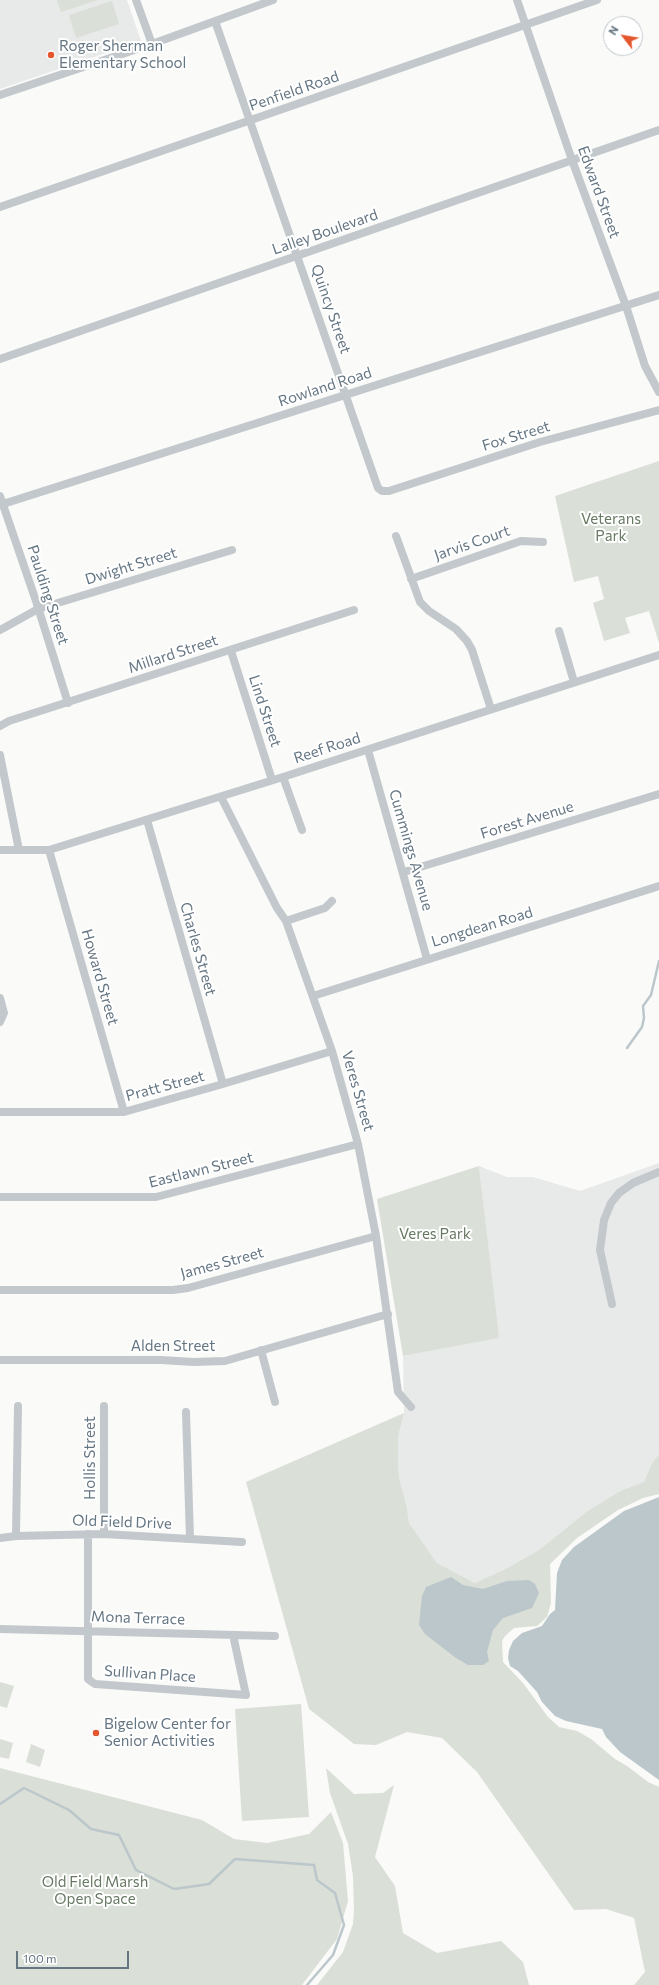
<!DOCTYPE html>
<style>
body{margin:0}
#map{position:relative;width:659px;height:1985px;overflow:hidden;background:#fafaf8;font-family:Commissioner,sans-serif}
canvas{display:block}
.north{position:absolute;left:603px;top:16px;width:40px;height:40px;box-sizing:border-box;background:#fff;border:1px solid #c1c8cd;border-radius:50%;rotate:301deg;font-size:11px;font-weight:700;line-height:16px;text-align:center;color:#657683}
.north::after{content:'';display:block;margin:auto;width:14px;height:18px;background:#e4572e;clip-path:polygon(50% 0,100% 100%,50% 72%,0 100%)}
.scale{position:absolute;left:16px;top:1951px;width:113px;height:18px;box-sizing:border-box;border:2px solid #657683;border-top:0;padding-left:5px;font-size:12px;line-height:14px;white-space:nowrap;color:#657683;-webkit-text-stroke:3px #fff;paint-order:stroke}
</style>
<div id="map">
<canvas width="659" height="1985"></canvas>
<div class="north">N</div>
<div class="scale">100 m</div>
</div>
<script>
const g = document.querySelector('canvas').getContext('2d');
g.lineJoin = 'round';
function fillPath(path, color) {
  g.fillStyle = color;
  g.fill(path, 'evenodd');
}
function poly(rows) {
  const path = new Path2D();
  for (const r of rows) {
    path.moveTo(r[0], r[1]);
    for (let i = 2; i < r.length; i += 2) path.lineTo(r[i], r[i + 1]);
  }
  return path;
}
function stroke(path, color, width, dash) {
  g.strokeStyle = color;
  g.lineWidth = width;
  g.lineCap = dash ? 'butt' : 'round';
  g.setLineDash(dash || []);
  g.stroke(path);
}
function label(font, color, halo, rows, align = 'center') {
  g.font = font + ' Commissioner,sans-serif';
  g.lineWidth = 4;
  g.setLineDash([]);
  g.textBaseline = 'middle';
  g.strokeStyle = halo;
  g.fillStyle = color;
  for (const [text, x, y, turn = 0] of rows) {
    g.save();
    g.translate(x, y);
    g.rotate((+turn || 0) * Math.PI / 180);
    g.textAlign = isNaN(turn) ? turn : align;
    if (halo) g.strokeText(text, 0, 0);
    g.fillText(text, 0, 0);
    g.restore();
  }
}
fillPath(poly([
 [0,0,127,0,141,41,0,89],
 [659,1163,659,1454,652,1463,644,1482,620,1491,586,1512,539,1550,506,1570,475,1583,437,1563,409,1523,407,1508,399,1477,398,1460,398,1437,404,1413,403,1356,498,1338,479,1166,507,1177,533,1177,580,1191]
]), '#e8e9e9');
fillPath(poly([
 [57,0,98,0,61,12],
 [112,1,119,24,76,38,69,15],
 [659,461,659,643,649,611,625,618,630,633,604,641,593,603,604,599,598,576,574,582,555,496],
 [479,1166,499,1338,403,1356,377,1199],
 [404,1413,398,1437,398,1460,399,1477,407,1508,409,1523,437,1563,475,1583,506,1569,539,1550,586,1512,620,1491,644,1482,652,1463,659,1454,659,1494,643,1498,618,1510,577,1538,550,1564,551,1603,547,1617,537,1626,514,1628,505,1636,502,1641,503,1662,523,1683,548,1717,559,1727,577,1731,591,1739,615,1759,627,1766,648,1782,659,1787,659,1985,634,1985,645,1972,634,1918,606,1909,574,1910,477,1772,442,1738,407,1732,376,1745,354,1744,309,1709,246,1482],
 [0,1682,14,1686,7,1708,0,1706],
 [301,1704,309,1817,242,1821,235,1709],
 [0,1739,13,1743,9,1759,0,1757],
 [31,1744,45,1750,40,1767,26,1762],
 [0,1768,202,1820,234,1839,267,1843,309,1834,331,1812,343,1843,348,1901,337,1939,302,1985,0,1985],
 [326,1768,354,1794,383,1793,394,1785,375,1857,395,1886,403,1933,437,1953,501,1941,523,1962,529,1985,317,1985,343,1952,353,1924,354,1909,353,1876,348,1844,330,1793]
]), '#dadfd7');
fillPath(poly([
 [659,1497,659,1780,620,1752,606,1737,602,1729,566,1721,555,1716,542,1702,537,1692,518,1671,510,1666,508,1658,509,1650,513,1641,522,1633,542,1626,550,1614,555,1610,557,1573,562,1560,574,1547,624,1511],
 [451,1577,463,1585,483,1589,507,1581,529,1580,535,1584,539,1593,532,1608,503,1618,493,1630,487,1652,489,1661,483,1665,468,1665,456,1658,425,1634,419,1625,422,1596,426,1587]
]), '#bbc7cb');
stroke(poly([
 [627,1048,642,1027,644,1018,643,1006,651,995,659,961],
 [0,1804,24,1788,69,1810,91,1829,119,1835,136,1870,174,1889,209,1884,235,1859,314,1865,317,1880,335,1893,344,1925,333,1955,307,1985]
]), '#bbc7cb', 2.5);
stroke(poly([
 [136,0,152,44],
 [517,0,572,160,626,306,645,366,659,392],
 [215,21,378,488,382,491,389,491,540,442,659,410],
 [0,95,152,44,273,0],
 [0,207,597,0],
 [0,359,659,130],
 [0,496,36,601,68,703],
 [0,505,659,295],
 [396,536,420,602,429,611,456,629,467,641,472,650,491,709],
 [411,579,521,541,543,542],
 [0,630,38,609,232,550],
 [559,631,574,682],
 [231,651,272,780],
 [0,726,9,721,354,610],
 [368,750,427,959],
 [0,755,19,850],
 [283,777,302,830],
 [221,797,277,908,286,921,332,1051,358,1144,376,1236,398,1392,411,1407],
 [147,820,223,1084],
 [0,850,49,850,283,777,659,655],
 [49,850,124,1112],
 [404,872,659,794],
 [286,921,325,908,332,901],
 [313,996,659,886],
 [0,998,4,1013,0,1022],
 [0,1112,124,1112,223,1084,332,1051],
 [0,1197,156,1197,358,1144],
 [0,1290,173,1290,188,1288,376,1236],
 [612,1304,600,1250,604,1220,611,1203,619,1193,633,1183,659,1172],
 [261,1350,275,1402],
 [0,1360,161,1360,194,1362,225,1361,388,1314],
 [186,1412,190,1539],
 [88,1534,88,1679,92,1682,95,1684,246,1695,233,1635],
 [104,1534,104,1406],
 [16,1536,18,1406],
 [0,1538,16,1536,104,1534,242,1542],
 [0,1629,275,1636]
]), '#c3c8cc', 8);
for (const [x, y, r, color] of [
 [51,55,4,"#e4572e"],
 [96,1733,4,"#e4572e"]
]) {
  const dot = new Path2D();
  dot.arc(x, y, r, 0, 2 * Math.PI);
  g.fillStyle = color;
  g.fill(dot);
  stroke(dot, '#fff', 1.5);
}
label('15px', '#657683', '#fff', [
 ["Roger Sherman",59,46],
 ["Elementary School",59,63],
 ["Bigelow Center for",104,1724],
 ["Senior Activities",104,1741]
], 'left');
label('15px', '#657683', '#fff', [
 ["Penfield Road",294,91,-19],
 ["Edward Street",599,192,70],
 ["Lalley Boulevard",325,232,-19],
 ["Quincy Street",331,309,71],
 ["Rowland Road",325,387,-18],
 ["Fox Street",516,436,-17],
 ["Jarvis Court",472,543,-19],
 ["Dwight Street",131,566,-17],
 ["Paulding Street",48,595,72],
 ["Millard Street",173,654,-18],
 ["Lind Street",265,711,72],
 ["Reef Road",327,748,-18],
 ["Forest Avenue",527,820,-17],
 ["Cummings Avenue",411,850,74],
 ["Longdean Road",482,927,-17],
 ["Charles Street",198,949,74],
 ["Howard Street",100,977,74],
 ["Pratt Street",165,1086,-15],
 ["Veres Street",358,1091,74],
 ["Eastlawn Street",201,1170,-14],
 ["James Street",222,1263,-15],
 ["Alden Street",173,1346],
 ["Hollis Street",90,1458,-90],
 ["Old Field Drive",122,1522,2],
 ["Mona Terrace",138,1618,2],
 ["Sullivan Place",150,1674,4]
]);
label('15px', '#687a64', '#fff', [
 ["Veterans",611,519],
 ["Park",611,536],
 ["Veres Park",435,1234],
 ["Old Field Marsh",95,1882],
 ["Open Space",95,1899]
]);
</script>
